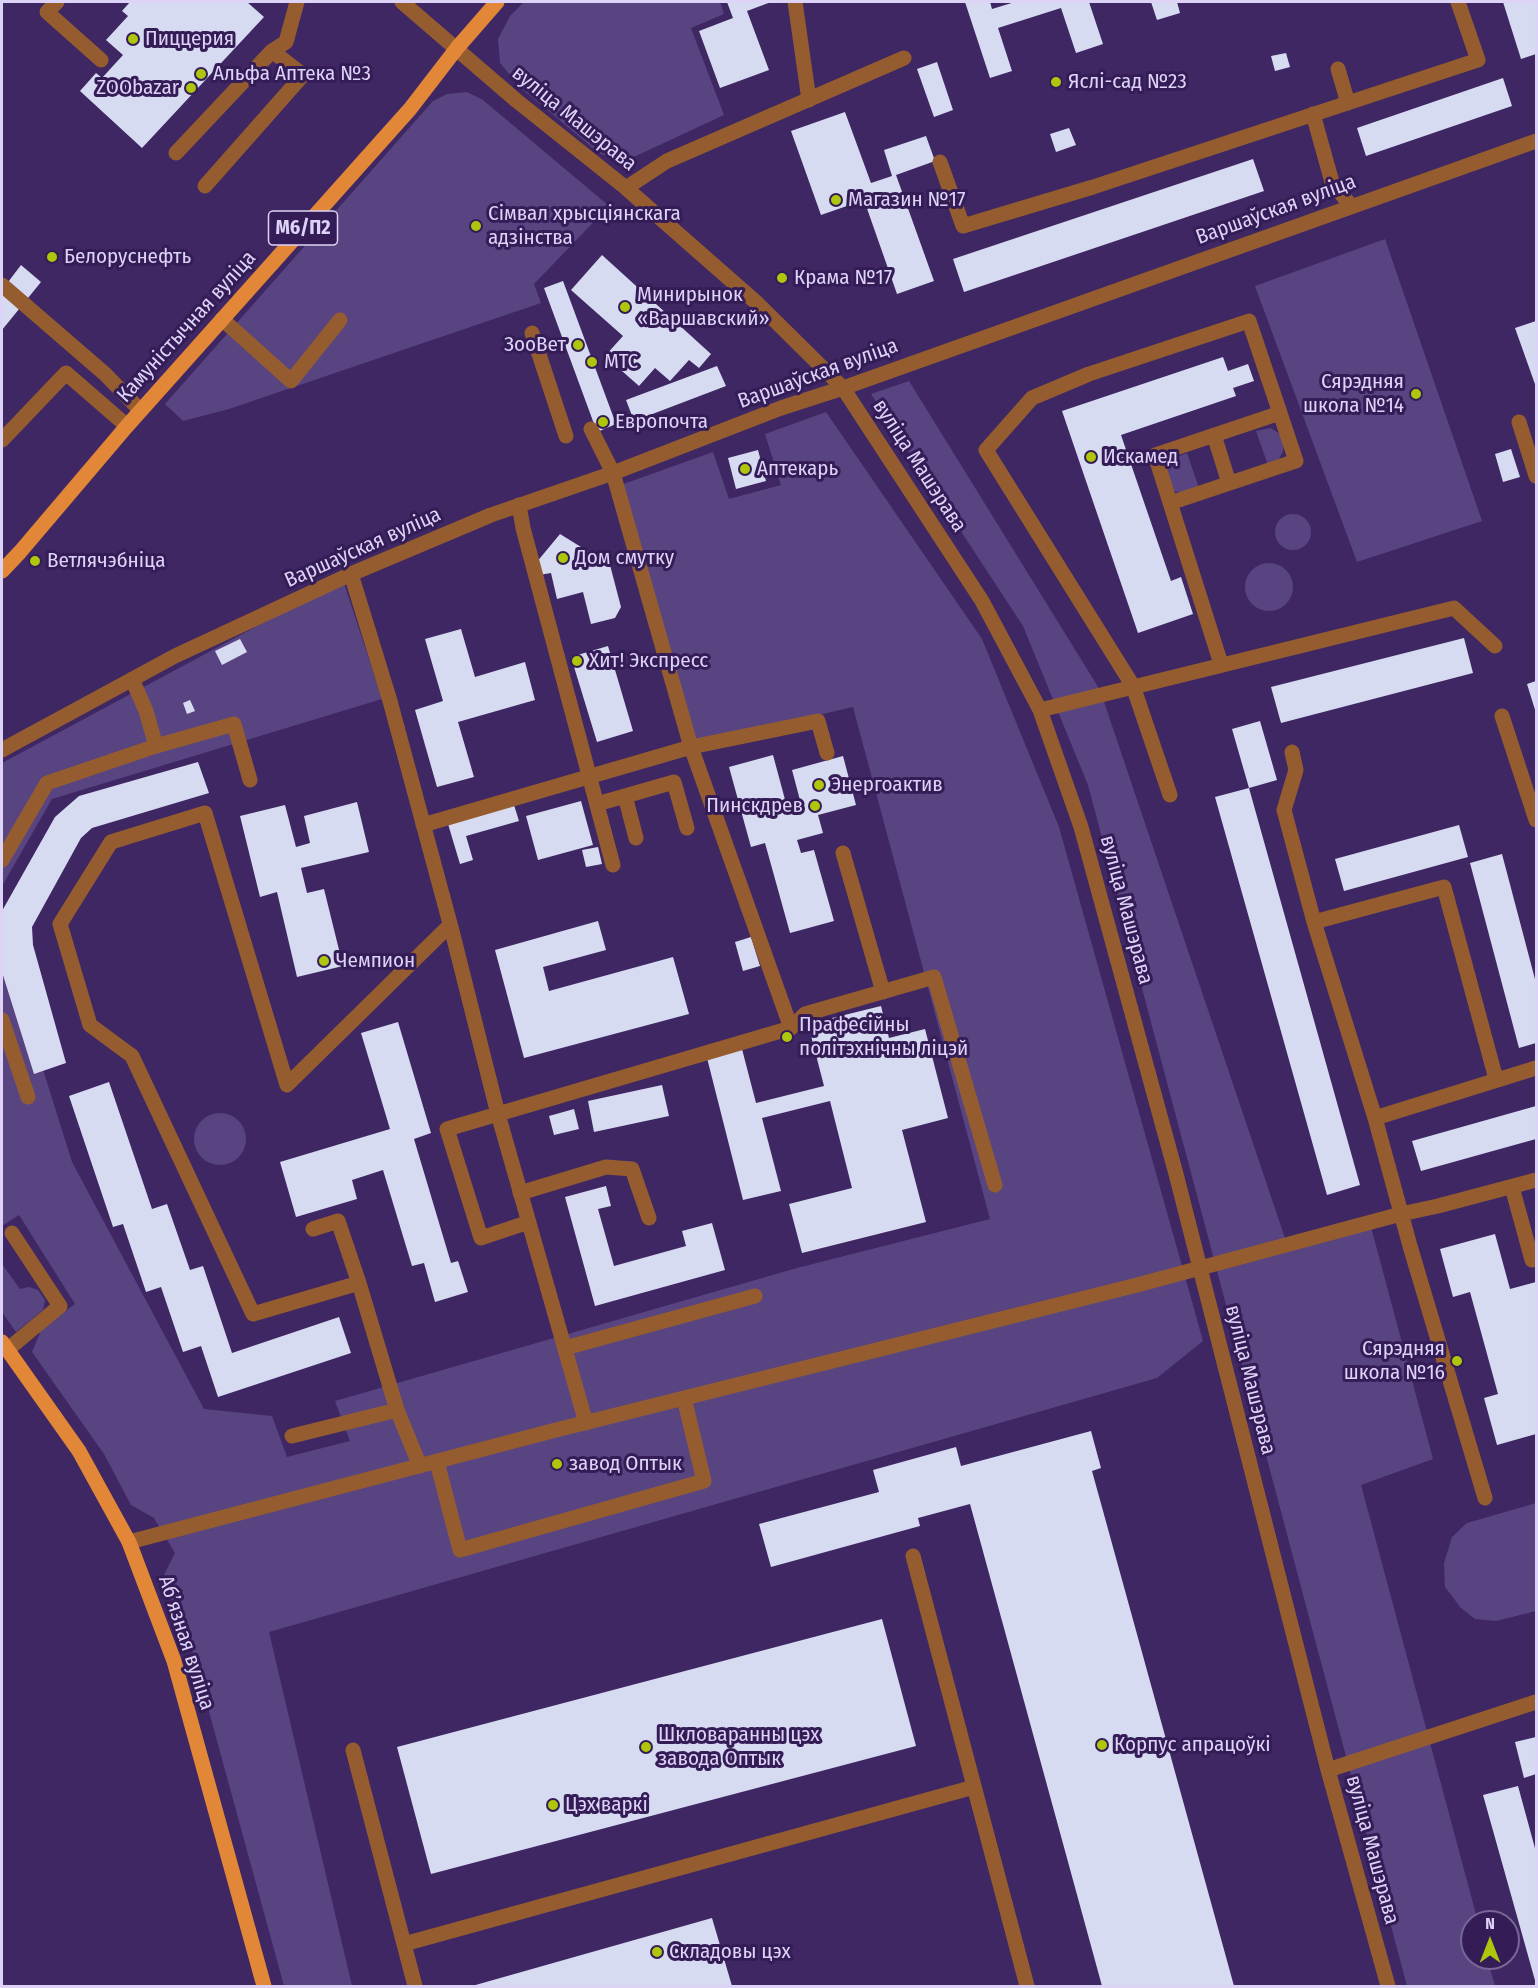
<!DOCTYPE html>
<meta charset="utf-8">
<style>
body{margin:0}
#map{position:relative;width:1538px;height:1988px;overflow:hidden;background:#3e2763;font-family:"Fira Sans Condensed",sans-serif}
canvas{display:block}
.frame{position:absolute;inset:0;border:3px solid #ddd3f7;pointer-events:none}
.north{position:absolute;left:1460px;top:1910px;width:60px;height:60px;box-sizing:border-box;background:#341d57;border:2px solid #786697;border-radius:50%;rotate:0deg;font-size:16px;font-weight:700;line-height:24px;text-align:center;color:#ddd3f7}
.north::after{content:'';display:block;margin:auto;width:21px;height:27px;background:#aec60c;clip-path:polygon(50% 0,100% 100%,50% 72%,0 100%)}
</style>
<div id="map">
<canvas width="1538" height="1988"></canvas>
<div class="frame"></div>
<div class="north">N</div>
</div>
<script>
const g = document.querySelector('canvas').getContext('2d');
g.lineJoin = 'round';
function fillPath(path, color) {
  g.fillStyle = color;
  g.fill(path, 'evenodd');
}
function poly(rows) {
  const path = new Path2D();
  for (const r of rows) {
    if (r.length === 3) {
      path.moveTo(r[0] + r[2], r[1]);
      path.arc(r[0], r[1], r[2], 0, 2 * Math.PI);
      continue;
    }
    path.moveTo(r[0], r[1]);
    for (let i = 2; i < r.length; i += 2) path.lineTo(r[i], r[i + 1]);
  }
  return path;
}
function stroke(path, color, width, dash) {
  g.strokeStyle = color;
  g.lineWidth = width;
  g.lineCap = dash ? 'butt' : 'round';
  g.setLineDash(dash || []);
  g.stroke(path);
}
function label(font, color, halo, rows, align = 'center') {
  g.font = font + ' "Fira Sans Condensed",sans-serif';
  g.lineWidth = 6;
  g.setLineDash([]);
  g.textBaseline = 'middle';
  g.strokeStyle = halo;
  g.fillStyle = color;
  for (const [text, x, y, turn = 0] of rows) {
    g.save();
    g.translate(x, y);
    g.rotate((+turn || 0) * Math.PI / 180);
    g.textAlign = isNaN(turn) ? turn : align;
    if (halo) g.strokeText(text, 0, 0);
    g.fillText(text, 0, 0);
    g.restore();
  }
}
fillPath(poly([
 [524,2,720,2,724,14,691,28,724,115,636,156,617,160,599,153,521,88,500,63,498,39,510,16],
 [467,92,483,100,609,206,534,284,541,303,229,409,183,421,165,404,433,101,447,94],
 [1385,239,1482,521,1357,562,1255,286],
 [909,381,1100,690,1289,1250,1371,1227,1433,1459,1361,1485,1478,1922,1472,1922,1472,1958,1487,1958,1495,1986,1407,1986,1088,785,1023,626,871,394],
 [826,412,982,639,1059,827,1203,1341,1157,1378,269,1632,352,1986,284,1986,190,1642,162,1579,175,1553,154,1518,131,1505,104,1454,32,1352,42,1328,75,1304,19,1215,2,1226,2,939,72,1162,204,1409,272,1416,287,1457,350,1441,335,1401,797,1268,990,1219,853,707,691,745,618,486,713,452,729,499,781,485,765,434],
 [1271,428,1280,434,1284,442,1283,451,1279,459,1268,465,1256,431],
 [1187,453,1199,488,1188,492,1175,492,1166,480,1166,470,1175,458],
 [1293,532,18],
 [1269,587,24],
 [343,580,382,699,52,799,2,886,2,763],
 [220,1139,26],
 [2,1264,20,1289,29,1287,38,1290,45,1300,43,1310,16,1332,2,1312],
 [1536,1503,1536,1611,1496,1621,1475,1619,1461,1608,1445,1587,1444,1563,1452,1537,1467,1523]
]), '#594482');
fillPath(poly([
 [130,2,247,2,264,17,142,148,80,91,96,73,102,78,123,55,106,40,128,16,122,11],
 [727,2,771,2,747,11,769,70,720,88,699,31,733,18],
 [965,2,990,2,992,9,1015,2,1089,2,1103,44,1076,53,1061,8,998,28,1012,71,990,78],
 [1151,2,1177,2,1180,13,1157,20],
 [1503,2,1536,2,1536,54,1521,59],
 [1286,53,1290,67,1275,71,1271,56],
 [937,62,953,110,934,117,917,69],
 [1503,78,1512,106,1366,156,1357,128],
 [845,112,871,183,892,176,884,150,926,136,935,161,896,175,934,281,897,294,864,200,821,215,791,131],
 [1069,128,1076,145,1056,152,1050,134],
 [1253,159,1264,191,964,292,953,259],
 [602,255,711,354,699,368,689,360,670,381,655,368,639,386,605,356,623,336,571,290],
 [21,265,41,282,2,330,2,290],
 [563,281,616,424,597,432,544,288],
 [1536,321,1536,387,1515,328],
 [1223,357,1228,371,1248,364,1254,381,1233,388,1236,396,1121,435,1171,581,1181,577,1193,614,1138,633,1062,411],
 [717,366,726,386,634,421,626,400],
 [1511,449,1520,477,1503,482,1495,454],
 [758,450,766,481,736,489,728,458],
 [560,534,610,565,621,607,615,618,591,624,583,592,557,599,551,573,539,575,536,563],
 [461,629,475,677,525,662,535,700,458,722,474,777,437,787,415,710,443,701,425,639],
 [1464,638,1473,673,1281,723,1271,687],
 [240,639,247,652,222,665,215,651],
 [608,646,633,731,597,742,571,657],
 [1536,681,1536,713,1527,684],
 [190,700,195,711,187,714,183,703],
 [1260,721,1277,780,1249,788,1232,729],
 [773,755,787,807,801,804,792,770,843,756,856,805,818,815,823,833,797,840,801,853,814,850,834,921,790,933,765,843,751,847,729,767],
 [198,762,209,793,92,828,81,838,32,927,33,945,66,1063,34,1074,2,972,2,911,55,817,79,796],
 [1249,788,1360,1185,1327,1195,1215,797],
 [581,801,593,845,538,860,526,816],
 [357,802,369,852,301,868,307,893,324,889,343,966,297,977,277,892,260,897,240,816,285,805,296,847,310,843,304,816],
 [514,805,519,821,466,836,473,860,460,864,448,824],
 [1459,825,1468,857,1344,891,1335,859],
 [598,847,602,864,586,867,582,850],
 [1502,854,1536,983,1536,1043,1519,1048,1470,863],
 [598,921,606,950,543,967,549,991,673,957,689,1014,524,1058,495,950],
 [751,937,760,966,743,971,735,942],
 [881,1006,889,1038,925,1029,948,1118,902,1130,926,1222,802,1253,789,1204,852,1188,830,1101,762,1118,781,1191,743,1200,707,1058,742,1049,756,1103,824,1086,808,1024],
 [398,1022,431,1133,414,1139,451,1263,458,1261,468,1292,435,1302,424,1263,412,1266,383,1170,352,1180,357,1199,296,1217,280,1162,390,1129,361,1033],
 [109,1082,152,1209,167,1204,190,1270,203,1266,232,1353,339,1317,351,1353,218,1397,201,1346,183,1352,161,1287,146,1292,123,1224,113,1227,69,1096],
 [662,1085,669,1116,594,1132,588,1101],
 [1536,1106,1536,1139,1421,1171,1412,1141],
 [574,1109,579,1129,554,1135,549,1116],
 [606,1186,611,1206,598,1209,614,1266,686,1246,682,1231,712,1223,725,1270,595,1306,565,1197],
 [1495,1234,1510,1289,1536,1282,1536,1434,1497,1445,1484,1398,1498,1394,1470,1292,1453,1297,1440,1249],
 [1091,1431,1101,1468,1092,1471,1234,1986,1102,1986,970,1504,918,1518,920,1526,771,1567,759,1524,879,1492,873,1470,956,1447,961,1466],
 [882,1619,916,1746,431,1874,397,1747],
 [1536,1737,1536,1774,1524,1778,1515,1742],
 [1518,1786,1536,1852,1536,1984,1483,1795],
 [712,1918,732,1986,472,1986]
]), '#d7dbf1');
stroke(poly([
 [57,2,47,12,101,60],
 [402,2,517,101,626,188,758,304,843,388,982,601,1040,710,1081,827,1176,1174,1328,1770,1388,1986],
 [795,2,809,100],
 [1338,69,1348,103],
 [1313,114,1332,182,1351,206],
 [176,153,272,51,286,42,297,2],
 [940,162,963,226,1093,187,1478,60,1458,2],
 [205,186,303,75,272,51],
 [626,188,667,161,904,58],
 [2,285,105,374,140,410],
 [222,319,291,381,340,320],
 [532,333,566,436],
 [1519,422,1536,476],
 [591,429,613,473,691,747,791,1028],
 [1214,435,1229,483],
 [2,440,66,373,127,426],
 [1170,503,1296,461,1280,413],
 [519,505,523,528,613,865],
 [351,574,390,701,452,931,498,1114,586,1423],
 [1040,710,1454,608,1495,646],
 [1502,716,1536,820],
 [156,746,234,724,250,780],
 [2,750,175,656,351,574,491,515,613,473,781,408,843,388,1536,141],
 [1292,752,1296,770,1284,810,1314,922,1375,1118,1410,1246,1485,1498],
 [1170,795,1133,686,986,450,1032,398,1089,374,1249,321,1280,413,1155,455,1221,664],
 [625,796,636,838],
 [597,804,674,782,687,828],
 [423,825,691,747,818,721,827,753],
 [843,853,883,992],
 [2,860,47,783,156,746,146,711,132,679],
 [1314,922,1444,887,1496,1079],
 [2,1020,28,1097],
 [1375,1118,1536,1068],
 [1512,1187,1532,1260],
 [520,1193,606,1167,632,1169,649,1218],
 [529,1222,481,1238,447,1129,791,1028,805,1014,934,977,995,1185],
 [313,1229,338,1221,359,1283],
 [565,1348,755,1296],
 [7,1350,60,1306,12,1233],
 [292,1436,397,1410],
 [437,1462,460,1550,704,1481,684,1398],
 [420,1466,397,1410,359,1283,253,1314,132,1056,90,1025,60,924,111,842,205,813,287,1085,450,925],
 [129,1542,552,1431,1137,1285,1401,1214,1438,1206,1536,1180],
 [913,1556,1027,1986],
 [353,1750,415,1986],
 [1328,1770,1536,1702],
 [404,1944,974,1787]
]), '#955d2f', 15);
stroke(poly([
 [2,571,20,552,127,426,410,109,457,48,497,2],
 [2,1342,79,1451,129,1542,174,1661,264,1986]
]), '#e18737', 15);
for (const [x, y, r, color] of [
 [133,39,6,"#aec60c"],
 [201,74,6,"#aec60c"],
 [1056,82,6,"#aec60c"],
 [191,88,6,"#aec60c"],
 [836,200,6,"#aec60c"],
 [476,226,6,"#aec60c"],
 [52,257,6,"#aec60c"],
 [782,278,6,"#aec60c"],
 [625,307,6,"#aec60c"],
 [578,345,6,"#aec60c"],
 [592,362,6,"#aec60c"],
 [1416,394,6,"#aec60c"],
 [603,422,6,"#aec60c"],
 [1091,457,6,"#aec60c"],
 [745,469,6,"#aec60c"],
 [563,558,6,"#aec60c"],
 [35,561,6,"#aec60c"],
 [577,661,6,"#aec60c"],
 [819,785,6,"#aec60c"],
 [815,806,6,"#aec60c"],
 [324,961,6,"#aec60c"],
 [787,1037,6,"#aec60c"],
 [1457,1361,6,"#aec60c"],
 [557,1464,6,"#aec60c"],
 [1102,1745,6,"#aec60c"],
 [646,1747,6,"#aec60c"],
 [553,1805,6,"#aec60c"],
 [657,1952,6,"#aec60c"]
]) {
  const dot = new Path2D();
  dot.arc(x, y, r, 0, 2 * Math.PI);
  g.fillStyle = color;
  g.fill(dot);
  stroke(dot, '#341d57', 2);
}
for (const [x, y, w] of [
 [303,228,69]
]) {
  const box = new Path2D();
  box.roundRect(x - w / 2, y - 17, w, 34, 4.5);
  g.fillStyle = '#341d57';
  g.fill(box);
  stroke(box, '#ddd3f7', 1.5);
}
label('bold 20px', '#ddd3f7', null, [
 ["М6/П2",303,228]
]);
label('21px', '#ddd3f7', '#341d57', [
 ["Пиццерия",145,39],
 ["Альфа Аптека №3",213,74],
 ["Яслі-сад №23",1068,82],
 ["ZOObazar",179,88,"right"],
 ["Магазин №17",848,200],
 ["Сімвал хрысціянскага",488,214],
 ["адзінства",488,238],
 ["Белоруснефть",64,257],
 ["Крама №17",794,278],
 ["Минирынок",637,295],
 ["«Варшавский»",637,319],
 ["ЗооВет",566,345,"right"],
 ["МТС",604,362],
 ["Сярэдняя",1404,382,"right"],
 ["школа №14",1404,406,"right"],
 ["Европочта",615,422],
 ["Искамед",1103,457],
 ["Аптекарь",757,469],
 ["Дом смутку",575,558],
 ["Ветлячэбніца",47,561],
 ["Хит! Экспресс",589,661],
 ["Энергоактив",831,785],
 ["Пинскдрев",803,806,"right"],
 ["Чемпион",336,961],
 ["Прафесійны",799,1025],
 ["політэхнічны ліцэй",799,1049],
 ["Сярэдняя",1445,1349,"right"],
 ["школа №16",1445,1373,"right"],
 ["завод Оптык",569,1464],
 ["Шкловаранны цэх",658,1735],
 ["завода Оптык",658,1759],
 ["Корпус апрацоўкі",1114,1745],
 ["Цэх варкі",565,1805],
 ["Складовы цэх",669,1952]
], 'left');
label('21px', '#ddd3f7', '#341d57', [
 ["вуліца Машэрава",574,119,39],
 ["Варшаўская вуліца",1276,210,-20],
 ["Камуністычная вуліца",187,327,-48],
 ["Варшаўская вуліца",818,374,-20],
 ["вуліца Машэрава",919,466,57],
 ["Варшаўская вуліца",363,548,-24],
 ["вуліца Машэрава",1126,910,75],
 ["вуліца Машэрава",1250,1380,76],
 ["Абʼязная вуліца",186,1643,72],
 ["вуліца Машэрава",1372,1850,75]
]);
</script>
